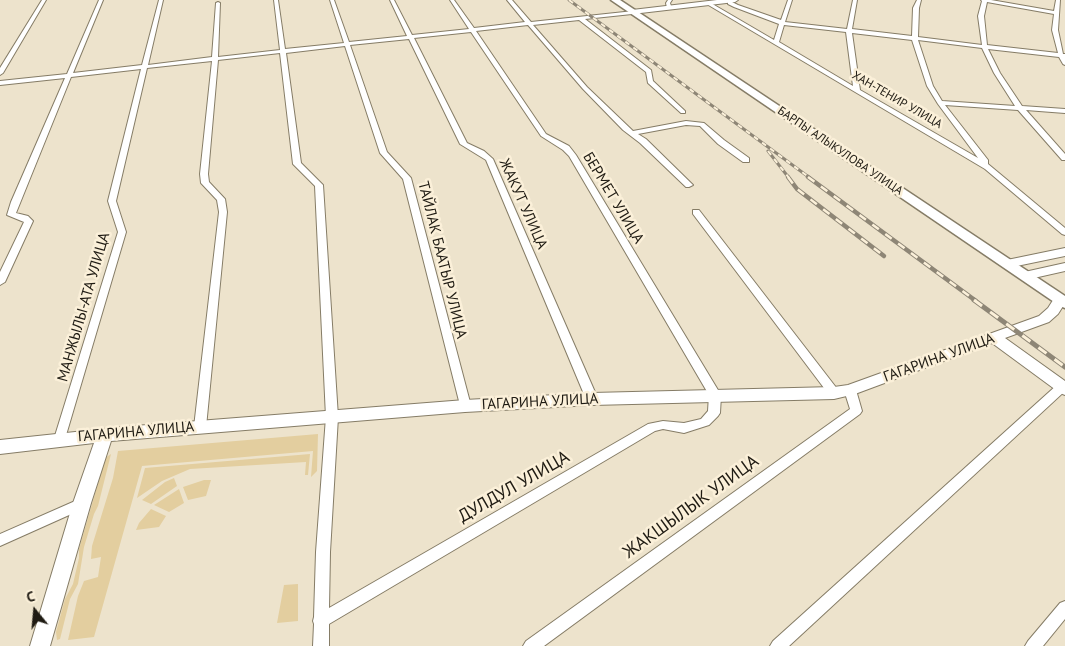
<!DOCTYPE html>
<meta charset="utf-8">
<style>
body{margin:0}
#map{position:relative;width:1065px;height:646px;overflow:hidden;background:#ede3cc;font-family:"PT Sans",sans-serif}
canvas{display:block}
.north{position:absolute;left:10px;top:586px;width:50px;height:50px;-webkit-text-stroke:4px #fbf0d9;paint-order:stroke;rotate:343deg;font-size:14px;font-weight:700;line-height:20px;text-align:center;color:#1f1b13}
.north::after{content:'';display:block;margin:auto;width:18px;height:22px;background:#1f1b13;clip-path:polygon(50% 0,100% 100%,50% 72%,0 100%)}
</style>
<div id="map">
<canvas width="1065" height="646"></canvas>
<div class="north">С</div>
</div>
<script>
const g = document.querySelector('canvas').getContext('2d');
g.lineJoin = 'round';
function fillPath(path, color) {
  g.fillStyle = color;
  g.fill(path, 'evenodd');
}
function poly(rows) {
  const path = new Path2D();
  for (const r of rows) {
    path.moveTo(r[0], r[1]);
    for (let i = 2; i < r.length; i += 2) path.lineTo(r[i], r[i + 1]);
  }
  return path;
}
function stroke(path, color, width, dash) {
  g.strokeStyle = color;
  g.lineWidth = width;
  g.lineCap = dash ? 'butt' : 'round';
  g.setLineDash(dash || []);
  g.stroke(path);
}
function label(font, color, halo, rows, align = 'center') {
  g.font = font + ' "PT Sans",sans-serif';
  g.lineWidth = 5;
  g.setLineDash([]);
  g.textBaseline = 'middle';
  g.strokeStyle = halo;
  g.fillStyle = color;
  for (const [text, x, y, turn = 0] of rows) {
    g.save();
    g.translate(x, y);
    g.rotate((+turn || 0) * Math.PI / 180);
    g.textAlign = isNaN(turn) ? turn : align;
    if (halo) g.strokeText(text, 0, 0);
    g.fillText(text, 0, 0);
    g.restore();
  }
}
fillPath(poly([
 [318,434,317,471,311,477,313,451,142,466,94,637,68,640,78,596,84,581,98,577,101,557,91,559,92,546,113,478,118,451],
 [111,454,98,506,94,514,84,547,78,584,70,599,60,639,57,640,56,632,65,599,73,584,79,558,79,549,103,466,105,458],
 [310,454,308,475,305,475,306,462,190,469,162,481,137,498,145,468],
 [174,478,177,486,151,504,142,500,165,482],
 [204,480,211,480,206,496,188,500,183,487],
 [179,489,184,503,169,512,154,505],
 [151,509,166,516,159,527,136,530,139,523],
 [298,584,298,621,277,623,284,585]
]), '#e3ce9f');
const street = poly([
 [42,0,46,0,3,73,0,75,0,68,42,0],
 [99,0,103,0,73,73,142,65,159,0,163,0,148,65,212,57,216,3,218,2,220,3,218,57,280,50,274,0,278,0,285,49,344,43,330,0,334,0,349,42,407,36,390,0,394,0,412,35,469,29,450,0,454,0,474,28,525,22,507,0,512,0,531,22,634,11,632,14,585,19,651,70,653,81,685,111,685,113,681,113,648,83,646,72,579,20,533,25,587,87,633,131,686,121,704,123,724,140,749,158,749,162,743,162,718,144,700,126,686,125,638,134,646,139,693,185,689,187,686,187,640,143,623,130,583,89,528,25,476,31,546,134,569,146,576,155,721,395,720,413,718,416,709,425,684,433,663,429,655,431,329,624,329,646,313,646,314,624,313,621,314,617,316,552,326,417,315,186,293,164,280,53,218,60,208,174,209,182,225,199,227,212,206,427,204,430,200,432,196,430,194,427,219,212,217,200,201,183,200,174,212,61,147,68,116,201,126,232,64,442,60,444,56,442,54,439,118,232,108,201,141,69,71,77,16,213,28,216,33,221,5,282,0,285,0,272,24,222,7,215,11,202,65,78,0,85,0,81,67,74,99,0],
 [471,32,541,136,563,150,569,156,709,395,708,411,701,419,684,423,663,421,648,424,329,608,330,552,338,417,323,185,301,163,286,53,345,46,380,153,403,179,461,409,465,410,469,409,471,406,411,178,387,152,350,45,409,39,460,144,486,160,586,399,588,402,592,403,596,402,598,399,493,159,484,151,467,143,414,38,471,32],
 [668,0,672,0,670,3,672,9,667,8,666,3,668,0],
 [728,0,732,0,732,2,738,5,781,20,788,0,792,0,785,22,847,29,853,0,857,0,852,29,912,36,913,8,917,0,921,0,919,8,918,37,982,45,978,16,982,1,981,0,991,0,1054,11,1056,0,1060,0,1058,30,1063,54,1065,54,1065,65,1063,64,1059,57,988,49,1000,73,1022,106,1065,109,1065,113,1026,110,1065,154,1065,160,1062,160,1018,110,945,105,988,160,988,164,1065,228,1065,235,1062,234,985,169,705,3,709,2,774,40,779,24,734,7,728,4,728,0],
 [987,2,1054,14,1052,30,1058,53,987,45,984,16,987,2],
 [784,25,846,32,853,86,779,42,784,25],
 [852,33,912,40,927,86,938,104,978,158,860,90,852,33],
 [918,40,982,48,994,73,1015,106,942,101,933,86,918,40],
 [693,210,699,210,838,390,840,393,838,396,830,396,693,214,693,210],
 [1062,383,1065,384,1065,391,789,646,770,646,773,641,1058,384,1062,383],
 [850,386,854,387,856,390,862,411,860,414,544,646,523,646,526,641,850,409,844,390,846,387,850,386],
 [82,498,87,499,88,503,87,507,0,546,0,534,82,498],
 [1065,601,1065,619,1043,646,1025,646,1028,641,1060,603,1065,601]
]);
const secondary = poly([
 [717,0,738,0,735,2,632,14,628,12,632,10,717,0],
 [1065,248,1065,256,1007,268,1001,264,1007,260,1065,248],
 [1065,263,1065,271,1025,280,1019,276,1020,273,1065,263],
 [1060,296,1065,297,1065,303,1058,314,1049,322,1005,338,1065,381,1065,395,1060,393,992,343,855,394,834,399,592,405,465,412,111,441,91,503,50,646,30,646,73,503,94,443,0,454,0,440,122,427,465,400,592,393,834,387,848,385,1039,316,1048,308,1055,297,1060,296]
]);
const primary = poly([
 [611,0,620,0,1065,296,1065,308,1060,306,611,0]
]);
stroke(street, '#857c66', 2);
stroke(secondary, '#857c66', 2);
stroke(primary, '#857c66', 3);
fillPath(street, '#fff');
fillPath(secondary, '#fff');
fillPath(primary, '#fff');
const railFar2 = poly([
 [569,0,810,178],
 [768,151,789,178]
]);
const railFar1 = poly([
 [788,177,797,189,884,256],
 [808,177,976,301]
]);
const rail = poly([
 [974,300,1065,367]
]);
stroke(railFar2, '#8e8676', 3);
stroke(railFar1, '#8e8676', 4.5);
stroke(rail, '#8e8676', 5);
stroke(railFar2, '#fbf0d9', 2, [5]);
stroke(railFar1, '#fbf0d9', 2.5, [8]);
stroke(rail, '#fbf0d9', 3, [10]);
label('12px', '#1f1b13', '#fbf0d9', [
 ["ХАН-ТЕНИР УЛИЦА",897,100,30],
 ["БАРПЫ АЛЫКУЛОВА УЛИЦА",840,151,34]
]);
label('15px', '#1f1b13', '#fbf0d9', [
 ["БЕРМЕТ УЛИЦА",613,198,59],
 ["ЖАКУТ УЛИЦА",523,204,66],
 ["ТАЙЛАК БААТЫР УЛИЦА",442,260,76],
 ["МАНЖЫЛЫ-АТА УЛИЦА",84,307,-74],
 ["ГАГАРИНА УЛИЦА",939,358,-20],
 ["ГАГАРИНА УЛИЦА",540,402,-3],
 ["ГАГАРИНА УЛИЦА",136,432,-5]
]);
label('18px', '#1f1b13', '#fbf0d9', [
 ["ДУЛДУЛ УЛИЦА",514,487,-30],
 ["ЖАКШЫЛЫК УЛИЦА",691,507,-36]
]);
</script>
